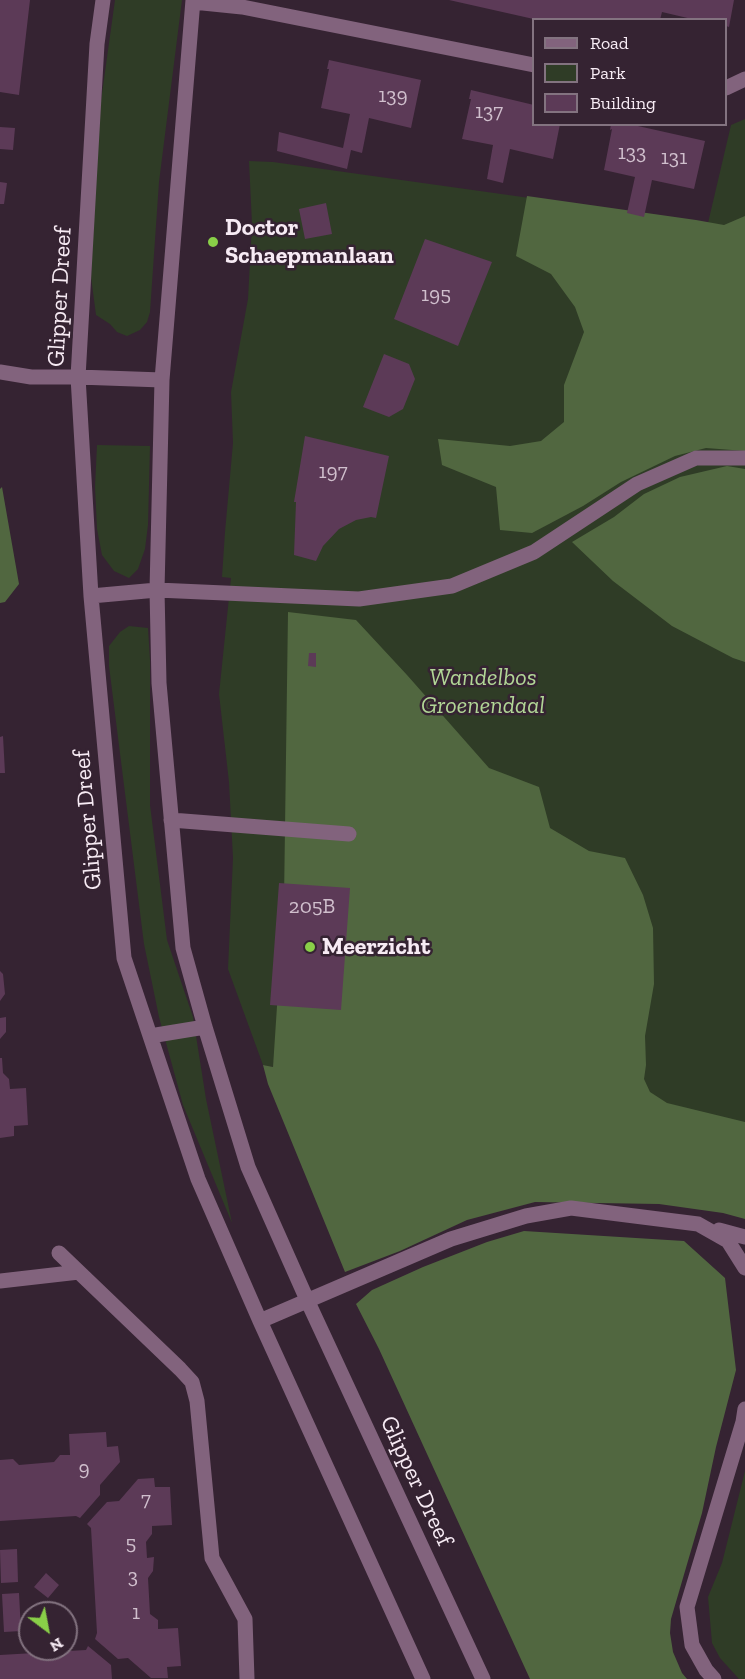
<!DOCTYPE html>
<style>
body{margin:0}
#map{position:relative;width:745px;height:1679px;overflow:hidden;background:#352332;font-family:"Zilla Slab",serif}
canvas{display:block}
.legend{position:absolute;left:532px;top:18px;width:195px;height:108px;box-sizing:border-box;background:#352332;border:2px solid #837380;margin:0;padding:8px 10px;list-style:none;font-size:18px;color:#f7ebf4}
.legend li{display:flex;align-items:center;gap:12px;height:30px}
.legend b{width:30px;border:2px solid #837380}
.north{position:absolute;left:18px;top:1601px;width:60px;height:60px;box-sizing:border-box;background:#352332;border:2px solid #837380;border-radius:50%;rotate:148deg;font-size:16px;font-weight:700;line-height:24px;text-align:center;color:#f7ebf4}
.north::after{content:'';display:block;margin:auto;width:21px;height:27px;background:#89cf48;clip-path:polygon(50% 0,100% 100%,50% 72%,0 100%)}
</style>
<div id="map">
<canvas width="745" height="1679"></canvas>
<ul class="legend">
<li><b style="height:8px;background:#82637d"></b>Road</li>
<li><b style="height:16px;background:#2f3c26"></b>Park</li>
<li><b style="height:16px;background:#5c3a57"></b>Building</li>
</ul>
<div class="north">N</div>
</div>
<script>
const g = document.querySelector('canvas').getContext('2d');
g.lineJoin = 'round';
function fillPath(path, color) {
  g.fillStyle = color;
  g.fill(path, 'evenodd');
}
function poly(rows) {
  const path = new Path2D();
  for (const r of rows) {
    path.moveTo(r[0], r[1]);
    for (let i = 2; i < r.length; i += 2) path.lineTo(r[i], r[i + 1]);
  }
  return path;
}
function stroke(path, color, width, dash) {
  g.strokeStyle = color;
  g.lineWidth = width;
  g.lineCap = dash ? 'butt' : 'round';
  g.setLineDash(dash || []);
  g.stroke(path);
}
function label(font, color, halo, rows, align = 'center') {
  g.font = font + ' "Zilla Slab",serif';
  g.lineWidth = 5;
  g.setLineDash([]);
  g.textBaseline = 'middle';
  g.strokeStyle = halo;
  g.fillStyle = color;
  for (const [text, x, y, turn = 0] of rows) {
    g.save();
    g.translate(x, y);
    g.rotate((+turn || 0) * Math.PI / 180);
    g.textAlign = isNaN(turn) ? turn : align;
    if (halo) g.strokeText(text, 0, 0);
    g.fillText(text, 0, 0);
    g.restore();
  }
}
fillPath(poly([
 [115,0,182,0,159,182,150,312,147,322,140,330,127,336,117,332,110,324,96,315,91,277,99,115],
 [745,119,745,1188,274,1061,273,1067,263,1065,228,969,233,858,229,782,219,694,231,578,222,577,225,532,233,443,231,392,248,299,252,224,249,161,273,162,708,223,731,125],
 [97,445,150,446,148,525,145,549,138,569,129,578,114,571,102,555,97,529,95,487],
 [129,626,148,628,150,660,150,805,167,940,193,1017,206,1099,232,1223,183,1105,159,1017,144,944,109,666,109,646,120,632],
 [745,1471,745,1679,739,1679,720,1658,712,1643,708,1597,722,1563]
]), '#2f3c26');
fillPath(poly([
 [527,196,696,220,724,225,745,216,745,451,706,448,675,456,621,482,583,506,532,533,500,530,496,487,442,465,438,439,510,446,541,441,564,422,564,385,584,332,575,307,551,274,516,256],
 [727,466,745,469,745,662,733,658,672,626,613,581,572,542,614,517,644,494,680,477],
 [2,487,19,584,5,602,0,603,0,489],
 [288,612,356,620,407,675,489,768,539,787,550,828,589,851,625,858,643,895,653,928,654,984,645,1036,646,1065,644,1079,650,1092,667,1103,745,1122,745,1219,723,1213,659,1204,535,1202,467,1220,400,1251,345,1272,268,1084,263,1065,273,1067,284,900],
 [524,1231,684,1241,725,1278,736,1370,716,1447,702,1513,671,1619,670,1633,673,1652,682,1673,687,1679,530,1679,379,1349,356,1304,372,1290,423,1267,487,1242]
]), '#516740');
fillPath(poly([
 [0,0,30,0,19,95,0,92],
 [449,0,734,0,729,27,726,26,726,20,696,20,662,12,660,20,538,20],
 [329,60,421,80,411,128,369,118,362,153,351,150,347,169,277,151,279,132,343,148,350,114,321,108,329,69,327,69],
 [471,90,534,105,534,124,560,124,553,159,510,149,503,183,487,179,493,145,462,139,471,99,469,99],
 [611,124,629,124,705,141,694,189,652,180,644,217,627,213,635,177,604,170,612,129,610,130],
 [0,127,15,128,13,150,0,149],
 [0,182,7,183,4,204,0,204],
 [326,203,332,234,305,239,299,209],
 [425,239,492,262,458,346,394,319],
 [384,354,409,364,415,379,403,409,389,417,363,407],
 [305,436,389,456,376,518,371,517,356,520,339,529,323,546,316,561,294,555,296,502,294,502],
 [309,653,316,653,316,667,308,666],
 [3,736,5,773,0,773,0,737],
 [279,883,350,888,341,1010,270,1005],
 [0,971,3,974,5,994,0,1001],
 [6,1017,6,1032,0,1039,0,1018],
 [0,1058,2,1058,3,1073,9,1079,10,1089,26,1088,28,1125,14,1126,14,1136,0,1138],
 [106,1432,107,1447,118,1446,120,1462,100,1485,100,1495,80,1518,76,1516,0,1521,0,1460,13,1459,19,1465,54,1462,60,1455,70,1455,69,1434],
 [154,1478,155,1487,170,1487,172,1525,152,1526,152,1534,146,1542,147,1558,154,1557,153,1571,148,1578,150,1614,158,1620,158,1629,178,1628,181,1666,167,1667,168,1678,151,1678,128,1658,118,1659,95,1639,97,1633,91,1528,87,1524,107,1502,119,1501,138,1479],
 [17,1549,18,1582,1,1583,0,1550],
 [46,1573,59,1585,48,1598,34,1587],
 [19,1593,21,1631,4,1632,2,1594],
 [88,1646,111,1665,112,1679,0,1679,0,1655,86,1650]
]), '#5c3a57');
stroke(poly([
 [103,0,97,44,78,377,91,596,124,958,198,1179,260,1321,423,1679],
 [193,0,162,380,157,590,159,683,183,948,205,1027,248,1167,308,1302,483,1679],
 [193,2,242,7,534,65],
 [726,88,745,79],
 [0,372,31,377,78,377,162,380],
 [91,596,157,590,359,599,452,586,534,552,637,484,696,458,745,458],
 [171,820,349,834],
 [150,1036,205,1027],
 [719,1230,745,1237],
 [59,1253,180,1369,192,1382,197,1401,212,1558,245,1619,247,1679],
 [0,1281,79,1272],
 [260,1321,451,1239,526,1216,571,1208,698,1224,728,1241,745,1268],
 [714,1679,706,1670,692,1645,687,1607,743,1422,745,1409]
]), '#82637d', 15);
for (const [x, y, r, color] of [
 [213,242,6,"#89cf48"],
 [310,947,6,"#89cf48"]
]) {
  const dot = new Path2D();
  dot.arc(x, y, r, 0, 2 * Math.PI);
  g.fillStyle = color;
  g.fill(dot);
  stroke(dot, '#352332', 2);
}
label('21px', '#d0bfcd', null, [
 ["139",393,96],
 ["137",489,112],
 ["133",632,153],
 ["131",674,158],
 ["195",436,295],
 ["197",333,472],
 ["205B",312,907],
 ["9",84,1469],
 ["7",146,1500],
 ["5",131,1544],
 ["3",133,1577],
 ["1",136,1613]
]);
label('bold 24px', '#f7ebf4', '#352332', [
 ["Doctor",225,228],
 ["Schaepmanlaan",225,256],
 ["Meerzicht",322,947]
], 'left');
label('24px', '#f7ebf4', '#352332', [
 ["Glipper Dreef",60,297,-87],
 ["Glipper Dreef",88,820,-95],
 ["Glipper Dreef",416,1481,65]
]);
label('italic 24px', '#b1d696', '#352332', [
 ["Wandelbos",483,678],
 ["Groenendaal",483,706]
]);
</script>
